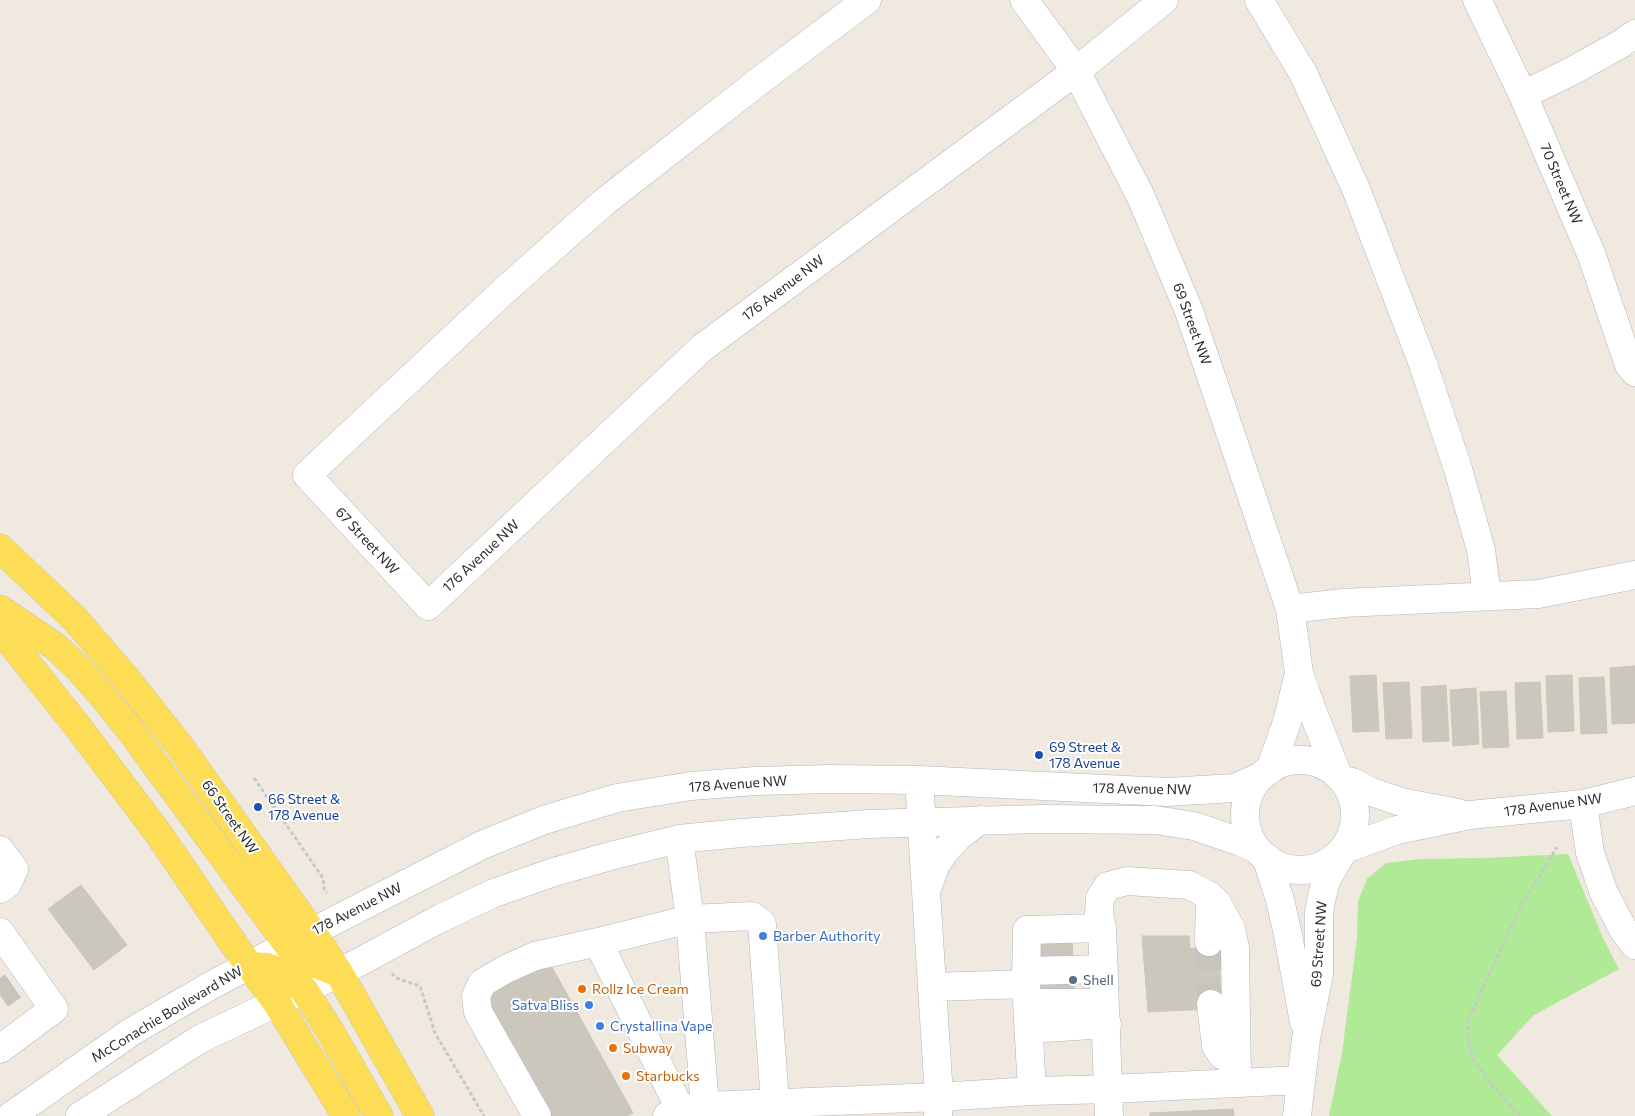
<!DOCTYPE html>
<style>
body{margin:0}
canvas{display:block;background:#efe9df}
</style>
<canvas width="1635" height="1116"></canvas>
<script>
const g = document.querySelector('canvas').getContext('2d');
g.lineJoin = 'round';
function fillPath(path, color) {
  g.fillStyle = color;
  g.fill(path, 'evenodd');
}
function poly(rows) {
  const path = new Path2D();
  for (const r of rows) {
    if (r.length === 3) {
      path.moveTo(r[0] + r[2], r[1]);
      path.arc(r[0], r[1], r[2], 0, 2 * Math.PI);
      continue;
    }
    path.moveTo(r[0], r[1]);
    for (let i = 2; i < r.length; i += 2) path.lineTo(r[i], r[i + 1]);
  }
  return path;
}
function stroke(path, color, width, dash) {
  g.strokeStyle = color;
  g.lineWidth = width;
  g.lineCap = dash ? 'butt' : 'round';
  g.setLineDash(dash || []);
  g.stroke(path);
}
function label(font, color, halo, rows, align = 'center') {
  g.font = font + ' Commissioner,sans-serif';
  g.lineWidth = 4;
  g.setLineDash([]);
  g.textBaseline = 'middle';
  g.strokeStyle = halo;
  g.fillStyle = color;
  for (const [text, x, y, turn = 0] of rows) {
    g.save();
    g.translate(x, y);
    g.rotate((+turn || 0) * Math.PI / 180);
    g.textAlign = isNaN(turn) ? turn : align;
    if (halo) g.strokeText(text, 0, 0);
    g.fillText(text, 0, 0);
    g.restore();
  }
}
fillPath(poly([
 [1568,854,1603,938,1619,969,1534,1015,1497,1055,1552,1116,1329,1116,1342,1053,1357,938,1358,901,1367,879,1386,863,1419,859,1484,858]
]), '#b0ea97');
const building = poly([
 [1635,666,1635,723,1612,724,1610,668,1635,666],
 [1376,675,1379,731,1353,732,1350,676,1376,675],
 [1572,675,1574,731,1548,732,1546,676,1572,675],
 [1604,677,1607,733,1581,734,1579,678,1604,677],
 [1409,682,1412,738,1386,739,1383,683,1409,682],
 [1540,682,1543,738,1517,739,1515,683,1540,682],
 [1446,685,1449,741,1423,742,1421,687,1446,685],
 [1476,688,1479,744,1453,746,1450,690,1476,688],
 [1506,691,1509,747,1483,748,1480,692,1506,691],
 [81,885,127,945,94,970,48,909,81,885],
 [1142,936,1189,936,1190,948,1186,949,1188,1010,1148,1012,1142,936],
 [1072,940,1077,1033,1040,1034,1036,941,1072,940],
 [1219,946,1221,1009,1188,1010,1186,949,1219,946],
 [548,960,633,1113,627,1116,551,1116,484,996,548,960],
 [1233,1109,1234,1116,1150,1116,1150,1113,1233,1109]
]);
fillPath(building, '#cbc7bd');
stroke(building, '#cbc5b8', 1);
stroke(poly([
 [1209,942,1211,1004],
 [0,995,13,986]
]), '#c8c3bb', 28, [28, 14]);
const minor = poly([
 [867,0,758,82,603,203,505,290,307,475,428,606,702,348,1076,71,1164,0],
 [1024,0,1076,71,1141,197,1189,311,1290,609,1299,673,1312,710,1337,773],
 [1259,0,1303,73,1356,189,1423,364,1458,469,1481,550,1487,596],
 [1477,0,1523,95,1592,256,1629,365,1635,372],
 [1523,95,1572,71,1619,45,1635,34],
 [1290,609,1343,603,1538,594,1635,575],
 [1300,815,55],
 [1270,770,1287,722,1299,673],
 [1341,779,1355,783,1369,791,1401,802,1458,813],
 [919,780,939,1097,1032,1091,1110,1089,1301,1080],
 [1583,804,1590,853,1604,893,1624,931,1635,945],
 [1345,849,1397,830,1470,815,1583,804,1635,791],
 [0,850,14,869,7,884,0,889],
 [1266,857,1280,900,1288,935,1304,1022],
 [928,886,936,864,945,851,958,837,980,820],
 [1102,928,1099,913,1100,898,1108,886,1127,881,1189,885,1210,896,1217,903,1231,929,1235,948,1237,1083],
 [0,932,54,1009,0,1049],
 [598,942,680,1109],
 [1209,942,1210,896],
 [1026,971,1104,969],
 [932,987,1026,984],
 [1028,1003,1105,1003],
 [1211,1004,1216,1046,1222,1055,1237,1064],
 [1029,1029,1107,1024],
 [1032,1091,1026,984,1027,930,1102,928,1109,1116],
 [11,1116,131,1032,210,986,312,932,482,845,544,820,617,798,691,786,756,781,830,779,919,780,1167,792,1234,788,1262,776],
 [80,1116,200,1039,339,973,441,918,494,893,554,872,614,855,679,839,741,833,869,824,1039,819,1155,820,1194,826,1241,842,1258,850],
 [537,1116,478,1012,476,996,482,983,506,969,535,956,598,942,690,919,752,916,762,924,776,1116],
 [667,1116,680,1109,705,1106,690,919,679,839],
 [705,1116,705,1106,939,1097,938,1116],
 [1297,1116,1306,1039,1319,974,1319,913,1322,896,1326,880,1342,853]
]);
const major = poly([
 [0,548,74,618,125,677,178,744,312,932,339,973,420,1116],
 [0,609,56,647,78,668,101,694,130,730,288,945,296,953,308,961,339,973],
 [0,629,78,727,158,833,235,946,277,1003,346,1116],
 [249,966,267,967,283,973,304,990,330,1031,379,1116]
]);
stroke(minor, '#b2b4c1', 29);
stroke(major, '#c8c8c8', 29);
stroke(poly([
 [254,778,323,878,324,889,327,893],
 [392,973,396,978,420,986,435,1033,484,1116],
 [1520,1116,1493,1086,1473,1059,1467,1036,1469,1018,1521,906,1557,847]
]), '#c8c8c8', 3, [4, 2.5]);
stroke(minor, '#fff', 28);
stroke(major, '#fddd56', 28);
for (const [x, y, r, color] of [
 [1039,755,5,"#1a4fb4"],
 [258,807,5,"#1a4fb4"],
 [763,936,5,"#3f7fe0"],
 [1073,980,5,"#5c6f8a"],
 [582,989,5,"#e8710a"],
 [589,1005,5,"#3f7fe0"],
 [600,1026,5,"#3f7fe0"],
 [613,1048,5,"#e8710a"],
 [626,1076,5,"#e8710a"]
]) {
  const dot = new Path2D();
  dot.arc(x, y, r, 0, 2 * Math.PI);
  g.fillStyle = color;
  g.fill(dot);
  stroke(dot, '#fff', 2);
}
label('14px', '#2d2d2d', '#fff', [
 ["70 Street NW",1561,184,67],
 ["176 Avenue NW",783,288,-37],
 ["69 Street NW",1192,324,70],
 ["67 Street NW",367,541,47],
 ["176 Avenue NW",481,556,-43],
 ["178 Avenue NW",738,784,-4],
 ["178 Avenue NW",1142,789,1],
 ["178 Avenue NW",1553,805,-8],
 ["66 Street NW",230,817,55],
 ["178 Avenue NW",357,909,-27],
 ["69 Street NW",1319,944,-86],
 ["McConachie Boulevard NW",167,1014,-31]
]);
label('14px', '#164399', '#fff', [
 ["69 Street &",1049,747],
 ["178 Avenue",1049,763],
 ["66 Street &",268,799],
 ["178 Avenue",268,815]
], 'left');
label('14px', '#366cbe', '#fff', [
 ["Barber Authority",773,936],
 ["Satva Bliss",579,1005,"right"],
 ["Crystallina Vape",610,1026]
], 'left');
label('14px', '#4e5e75', '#fff', [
 ["Shell",1083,980]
], 'left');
label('14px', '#c56008', '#fff', [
 ["Rollz Ice Cream",592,989],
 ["Subway",623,1048],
 ["Starbucks",636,1076]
], 'left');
</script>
